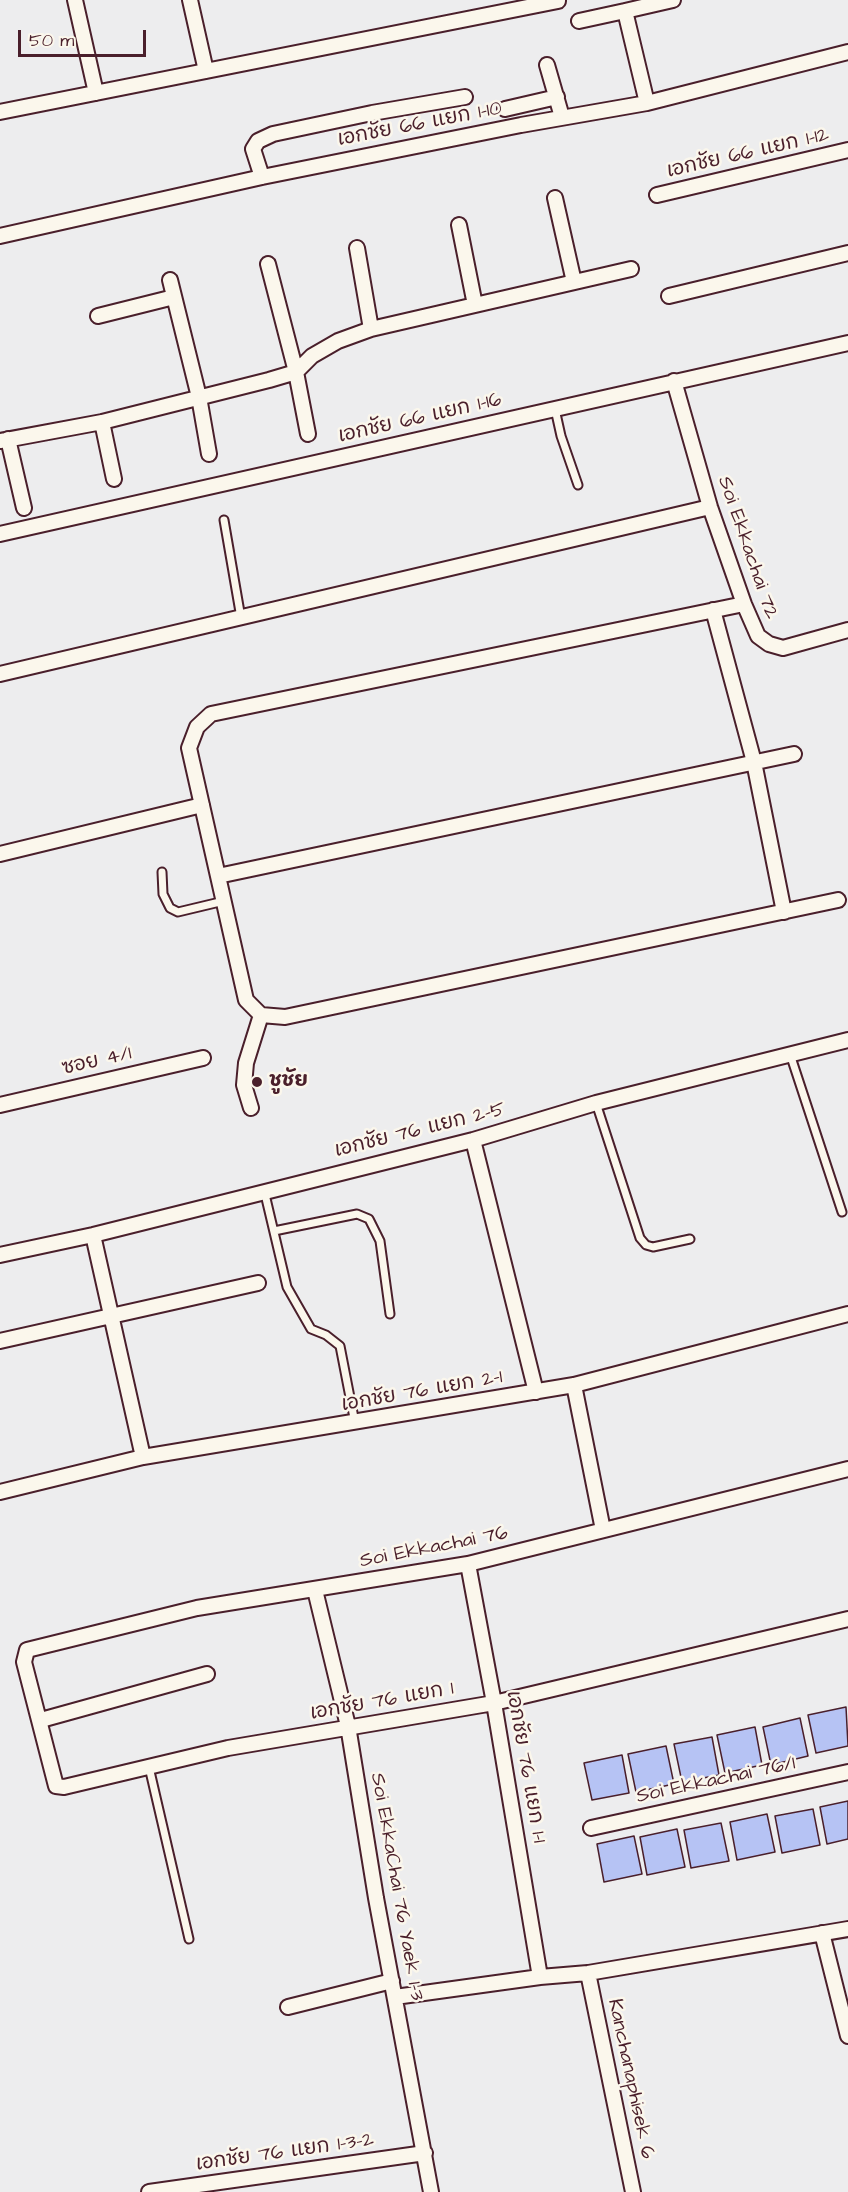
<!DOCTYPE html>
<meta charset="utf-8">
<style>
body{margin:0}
#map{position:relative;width:848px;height:2192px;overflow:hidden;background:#ededee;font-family:"Architects Daughter",sans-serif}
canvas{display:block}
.scale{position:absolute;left:18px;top:30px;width:128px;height:27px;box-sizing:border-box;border:3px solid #4a1f2b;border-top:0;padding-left:8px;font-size:18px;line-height:21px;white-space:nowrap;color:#4a1f2b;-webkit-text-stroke:4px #fbf7ec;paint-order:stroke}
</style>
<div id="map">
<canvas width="848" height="2192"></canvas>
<div class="scale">50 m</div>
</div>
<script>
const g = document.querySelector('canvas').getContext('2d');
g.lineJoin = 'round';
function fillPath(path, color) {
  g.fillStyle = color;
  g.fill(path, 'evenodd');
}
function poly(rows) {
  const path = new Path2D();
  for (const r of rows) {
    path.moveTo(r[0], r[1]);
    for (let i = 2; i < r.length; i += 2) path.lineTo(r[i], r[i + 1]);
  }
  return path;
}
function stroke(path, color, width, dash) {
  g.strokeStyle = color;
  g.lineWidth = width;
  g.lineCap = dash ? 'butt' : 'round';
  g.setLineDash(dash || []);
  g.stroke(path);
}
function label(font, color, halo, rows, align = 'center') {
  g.font = font + ' "Architects Daughter","Playpen Sans Thai",sans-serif';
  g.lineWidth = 5;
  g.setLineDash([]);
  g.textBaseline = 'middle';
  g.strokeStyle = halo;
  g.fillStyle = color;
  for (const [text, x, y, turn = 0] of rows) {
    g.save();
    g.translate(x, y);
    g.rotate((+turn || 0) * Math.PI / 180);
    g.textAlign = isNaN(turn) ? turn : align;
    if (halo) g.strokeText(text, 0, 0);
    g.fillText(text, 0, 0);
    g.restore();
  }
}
const building = poly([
 [846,1707,848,1746,816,1753,808,1715,846,1707],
 [800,1718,808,1756,771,1765,763,1727,800,1718],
 [755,1727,762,1765,725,1773,717,1735,755,1727],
 [712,1737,719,1775,682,1782,674,1744,712,1737],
 [666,1746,674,1784,636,1792,628,1754,666,1746],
 [622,1755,629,1793,592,1800,584,1763,622,1755],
 [848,1801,848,1839,827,1844,820,1807,848,1801],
 [813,1809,820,1845,782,1853,775,1816,813,1809],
 [767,1814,775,1852,737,1860,730,1822,767,1814],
 [721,1823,729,1861,691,1868,684,1830,721,1823],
 [677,1829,685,1867,647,1875,640,1837,677,1829],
 [634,1836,642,1874,604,1882,597,1844,634,1836]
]);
fillPath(building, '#b6c3f4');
stroke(building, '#4a1f2b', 1.5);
const service = poly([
 [555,409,561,436,578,485],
 [224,520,241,618],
 [162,872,163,894,170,908,178,912,224,901],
 [790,1054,842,1212],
 [596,1103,640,1238,646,1245,653,1247,690,1239],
 [264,1190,287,1287,311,1329,326,1335,340,1346,355,1423],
 [274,1231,357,1214,369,1219,380,1241,390,1314],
 [149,1767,189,1939]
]);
const minor = poly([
 [75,0,96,93],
 [190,0,206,71],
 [579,21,625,11],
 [547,65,562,117],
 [647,103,625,11,673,0],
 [505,109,557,97],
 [0,112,558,1],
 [262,177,253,149,258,141,273,134,372,113,465,97],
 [657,195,848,150],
 [555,198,574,282],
 [459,225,475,305],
 [0,236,262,177,521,125,647,103,848,52],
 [357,248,371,329],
 [268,264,296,372,308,434],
 [170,280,199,397,209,454],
 [669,296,848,253],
 [98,316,174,297],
 [674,381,710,507,744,604,758,636,769,644,783,648,848,630],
 [102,422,114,479],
 [8,439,24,508],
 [0,441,102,422,269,380,296,372,312,356,338,341,371,329,631,269],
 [0,534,848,343],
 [744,604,211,714,197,727,189,748,246,1000,261,1015,285,1017,838,900],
 [713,610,754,762,784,912],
 [0,674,710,507],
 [0,854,202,805],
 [218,876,794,754],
 [0,1105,203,1058],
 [251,1108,244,1085,246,1063,261,1015],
 [473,1140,536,1392],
 [93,1235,143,1457],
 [0,1255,93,1235,473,1140,596,1103,848,1040],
 [0,1341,258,1283],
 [574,1385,603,1530],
 [848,1469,468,1564,197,1608,27,1650,24,1662,56,1786,64,1787,228,1748,494,1703,848,1619],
 [0,1492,143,1457,574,1385,848,1314],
 [468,1564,494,1703,540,1977],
 [315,1590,348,1726,376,1898,431,2192],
 [41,1720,207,1674],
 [591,1828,848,1772],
 [822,1933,848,2036],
 [588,1973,633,2192],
 [395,1997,540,1977,588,1973,848,1929],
 [288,2007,392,1981],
 [149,2192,425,2153]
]);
stroke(service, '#4a1f2b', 11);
stroke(minor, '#4a1f2b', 18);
stroke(service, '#fbf7ec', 7);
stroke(minor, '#fbf7ec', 14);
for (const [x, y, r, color] of [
 [257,1082,6,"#4a1f2b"]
]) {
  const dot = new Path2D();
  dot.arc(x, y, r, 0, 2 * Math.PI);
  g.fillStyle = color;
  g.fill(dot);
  stroke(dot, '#fbf7ec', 2);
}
label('20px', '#4a1f2b', '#fbf7ec', [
 ["เอกชัย 66 แยก 1-10",420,125,-11],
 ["เอกชัย 66 แยก 1-12",748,154,-13],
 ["เอกชัย 66 แยก 1-16",420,419,-13],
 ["Soi Ekkachai 72",747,548,71],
 ["ซอย 4/1",97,1062,-13],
 ["เอกชัย 76 แยก 2-5",420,1131,-14],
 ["เอกชัย 76 แยก 2-1",422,1392,-10],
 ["Soi Ekkachai 76",434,1548,-11],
 ["เอกชัย 76 แยก 1",382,1702,-10],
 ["เอกชัย 76 แยก 1-1",525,1767,80],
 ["Soi Ekkachai 76/1",716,1781,-12],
 ["Soi EkkaChai 76 Yaek 1-3",396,1887,80],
 ["Kanchanaphisek 6",630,2079,78],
 ["เอกชัย 76 แยก 1-3-2",285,2153,-8]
]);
label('bold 20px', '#4a1f2b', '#fbf7ec', [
 ["ชูชัย",269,1082]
], 'left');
</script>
